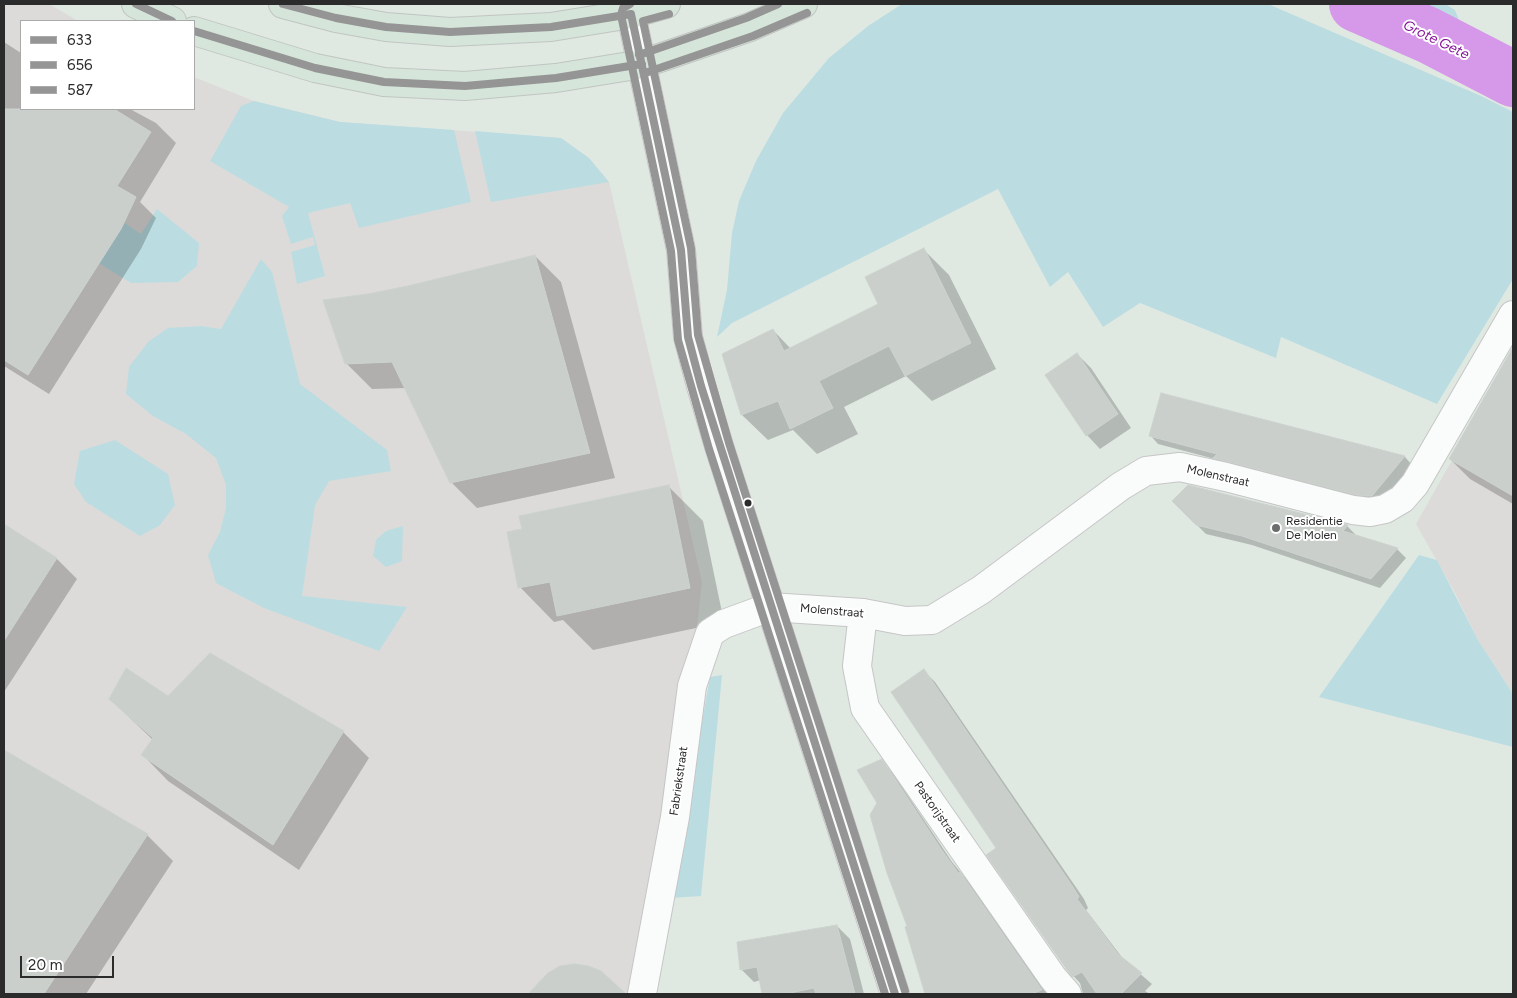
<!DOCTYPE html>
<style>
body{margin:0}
#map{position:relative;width:1517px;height:998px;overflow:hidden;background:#e0e8e2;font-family:Figtree,sans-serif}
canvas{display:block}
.frame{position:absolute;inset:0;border:5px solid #2b2b2b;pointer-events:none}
.legend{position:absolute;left:20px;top:20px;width:175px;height:90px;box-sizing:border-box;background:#fff;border:1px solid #aaa;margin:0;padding:6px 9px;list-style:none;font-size:15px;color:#2b2b2b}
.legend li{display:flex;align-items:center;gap:10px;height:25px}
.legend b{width:25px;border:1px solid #aaa}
.scale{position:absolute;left:20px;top:956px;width:94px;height:22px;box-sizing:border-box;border:2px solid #2b2b2b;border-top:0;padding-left:6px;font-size:15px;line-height:18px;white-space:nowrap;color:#2b2b2b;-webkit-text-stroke:4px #fff;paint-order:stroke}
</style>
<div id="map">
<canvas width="1517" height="998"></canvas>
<div class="frame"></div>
<ul class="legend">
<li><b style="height:6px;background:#959595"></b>633</li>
<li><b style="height:6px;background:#959595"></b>656</li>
<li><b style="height:6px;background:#959595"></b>587</li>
</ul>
<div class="scale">20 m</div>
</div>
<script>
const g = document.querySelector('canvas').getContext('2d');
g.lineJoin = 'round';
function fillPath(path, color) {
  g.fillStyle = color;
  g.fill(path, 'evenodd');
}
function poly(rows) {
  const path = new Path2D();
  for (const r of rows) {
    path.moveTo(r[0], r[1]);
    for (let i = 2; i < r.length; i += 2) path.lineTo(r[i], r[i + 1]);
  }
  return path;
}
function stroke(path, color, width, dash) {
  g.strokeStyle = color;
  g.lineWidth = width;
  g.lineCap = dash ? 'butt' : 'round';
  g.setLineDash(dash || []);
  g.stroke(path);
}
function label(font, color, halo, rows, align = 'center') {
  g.font = font + ' Figtree,sans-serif';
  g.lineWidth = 4;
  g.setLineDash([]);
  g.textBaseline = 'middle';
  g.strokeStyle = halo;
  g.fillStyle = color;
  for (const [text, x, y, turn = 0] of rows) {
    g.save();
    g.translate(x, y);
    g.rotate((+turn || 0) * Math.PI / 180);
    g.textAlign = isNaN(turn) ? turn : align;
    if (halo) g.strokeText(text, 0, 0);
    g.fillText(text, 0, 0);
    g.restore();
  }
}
fillPath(poly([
 [4,4,49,4,78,21,21,21,21,109,194,109,194,77,254,101,340,122,561,138,589,158,609,182,702,582,695,647,632,994,4,994],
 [1513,352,1513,694,1478,640,1453,589,1416,524]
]), '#dcdbd9');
fillPath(poly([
 [902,4,1268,4,1481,96,1513,112,1513,279,1437,404,1281,337,1276,358,1140,303,1103,327,1068,272,1050,287,998,189,732,323,717,337,727,290,732,233,739,201,756,161,783,113,829,58,868,26],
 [1395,4,1445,4,1455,10,1465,36],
 [254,101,340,122,454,130,471,202,359,228,350,203,308,213,325,276,297,284,291,252,315,245,313,237,291,244,282,216,289,207,210,161,241,106],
 [475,131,561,138,589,158,609,182,491,202],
 [157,209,199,243,197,266,178,282,131,283,97,262,125,223,141,234],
 [261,259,272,272,300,384,387,450,391,471,329,481,315,505,302,596,407,607,379,651,264,608,216,583,208,555,220,532,226,508,226,485,216,458,186,434,153,416,126,394,129,367,148,342,168,328,201,326,221,329],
 [115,440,168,474,175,505,160,525,140,536,86,502,74,484,80,451],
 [403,526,402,561,386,567,373,556,376,540,386,531],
 [1419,555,1437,560,1478,640,1513,694,1513,747,1319,697],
 [722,675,701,896,671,898,710,677]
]), '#bbdde1');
fillPath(poly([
 [4,42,21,53,21,109,130,109,156,123,176,143,140,202,156,218,141,249,49,394,4,366],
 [924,250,949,275,996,369,932,401,906,376,844,407,858,434,817,454,793,430,768,440,742,415,773,330,790,348,880,304],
 [535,256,561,282,615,478,477,508,451,482,406,388,372,389,346,363,369,296],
 [1513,350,1513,504,1470,479,1450,459],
 [1077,354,1091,368,1131,428,1100,449,1087,435],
 [1162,394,1405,457,1412,465,1380,503,1222,465,1215,459,1158,444,1151,436],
 [668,486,703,521,724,622,593,650,563,620,554,622,520,587],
 [1188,486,1347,526,1356,535,1355,536,1397,549,1406,558,1380,588,1252,545,1206,534,1173,501],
 [4,525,57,559,77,579,4,692],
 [924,671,935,682,1084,899,1088,908,1086,910,1124,960,1152,984,1145,991,1150,994,1083,994,1080,983,1066,968,998,848],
 [168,698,343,732,369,758,299,870,168,781,143,755,153,740,110,699],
 [4,751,147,835,173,861,86,994,4,994],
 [881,761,892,772,952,862,971,885,1047,994,927,994,907,928,908,927,879,803],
 [838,927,850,939,864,994,763,994,761,980,754,982,741,969,738,943],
 [610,982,623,994,535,994,540,984]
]), '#0003');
stroke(poly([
 [1357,4,1428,35,1513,79]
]), '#d698e8', 56);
const building = poly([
 [4,109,114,109,151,132,117,186,136,197,121,229,28,375,4,360,4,109],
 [924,248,971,343,905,376,889,346,819,381,833,408,790,429,778,401,741,415,722,354,773,329,784,351,878,304,865,277,924,248],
 [535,255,590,453,450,483,392,362,345,364,323,300,368,294,408,286,535,255],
 [1513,347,1513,496,1449,459,1513,347],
 [1077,353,1118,414,1086,436,1045,375,1077,353],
 [1161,393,1343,440,1405,456,1372,496,1369,496,1356,495,1213,458,1217,454,1149,436,1161,393],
 [669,485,690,588,557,616,550,582,518,588,507,532,522,529,519,516,669,485],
 [1188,485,1348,525,1343,531,1398,548,1371,579,1242,536,1196,525,1172,501,1188,485],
 [4,524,57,558,4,641,4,524],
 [210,653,344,731,273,845,141,755,153,738,109,699,126,668,168,696,210,653],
 [924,669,1073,887,1079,897,1077,899,1118,954,1142,973,1121,994,1097,994,1082,972,1072,977,986,855,996,848,891,692,924,669],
 [4,750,148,834,44,994,4,994,4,750],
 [882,759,941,849,959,874,960,872,1042,990,1031,994,925,994,905,927,907,926,887,873,870,815,877,803,857,770,882,759],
 [837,925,855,994,816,994,814,988,785,994,762,994,757,967,740,970,737,942,837,925],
 [574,964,588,966,601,971,626,994,528,994,548,973,560,966,574,964]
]);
fillPath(building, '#cacfcb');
stroke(building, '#ccd3ce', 1);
const minor = poly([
 [863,613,857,666,865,708,1053,978,1067,994],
 [642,994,675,817,692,686,710,633,724,624,770,607,863,613,905,621,932,620,981,590,1121,486,1146,471,1180,467,1226,477,1353,510,1370,512,1385,509,1402,499,1415,484,1513,315]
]);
const secondary = poly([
 [631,14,681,250,688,337,701,386,719,446,895,994]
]);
const primary = poly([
 [136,4,172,21],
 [283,4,336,18,386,27,450,32,551,27,631,14,666,4],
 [194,31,315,68,384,82,465,86,556,78,642,64,750,27,803,4]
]);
stroke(minor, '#c6c6c6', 30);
stroke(secondary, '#c6c6c6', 30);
stroke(primary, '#c1c5c2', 30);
stroke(minor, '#fafcfb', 28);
stroke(secondary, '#fafcfb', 28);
stroke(primary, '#d5e5da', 28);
stroke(poly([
 [136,4,172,21],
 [283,4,336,18,386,27,450,32,551,27,631,14,681,250,688,337,701,386,895,994],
 [194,31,315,68,384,82,465,86,556,78,642,64]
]), '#959595', 8);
stroke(poly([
 [630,4,623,8,621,15,671,251,678,340,709,449,885,994],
 [645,73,753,36,807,13]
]), '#959595', 8);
stroke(poly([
 [669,14,643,21,691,248,698,335,729,443,905,991],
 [639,55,746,18,778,4]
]), '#959595', 8);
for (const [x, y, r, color] of [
 [748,503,4.5,"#2b2b2b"],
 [1276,528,5,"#6a6d6b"]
]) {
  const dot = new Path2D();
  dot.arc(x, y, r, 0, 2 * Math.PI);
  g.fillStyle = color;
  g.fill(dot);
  stroke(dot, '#fff', 2);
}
label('12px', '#2b2b2b', '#fff', [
 ["Molenstraat",1218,476,13],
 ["Molenstraat",832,611,5],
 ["Fabriekstraat",679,781,-82],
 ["Pastorijstraat",937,812,55]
]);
label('12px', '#2b2b2b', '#fff', [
 ["Residentie",1286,521],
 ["De Molen",1286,535]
], 'left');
label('italic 14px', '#851397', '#fff', [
 ["Grote Gete",1436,40,26]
]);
</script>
